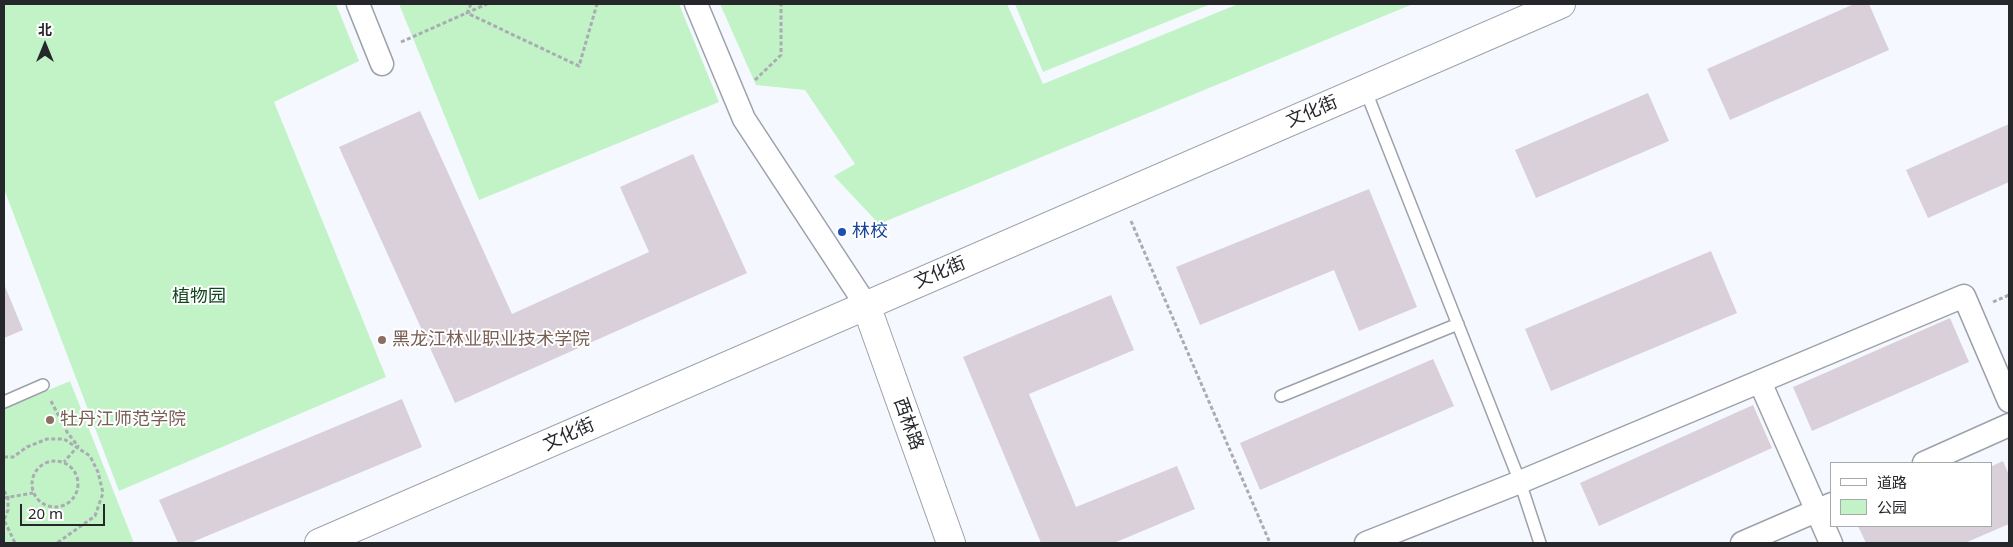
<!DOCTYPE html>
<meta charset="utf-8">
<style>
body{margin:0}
#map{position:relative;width:2013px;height:547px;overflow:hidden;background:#f5f9ff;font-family:"Noto Sans","Noto Sans SC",sans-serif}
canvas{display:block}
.frame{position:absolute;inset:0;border:5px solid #25272b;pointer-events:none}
.legend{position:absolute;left:1830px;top:462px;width:162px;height:65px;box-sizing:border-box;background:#fff;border:1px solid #a8a9aa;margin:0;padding:6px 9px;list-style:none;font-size:15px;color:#25272b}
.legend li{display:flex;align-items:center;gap:10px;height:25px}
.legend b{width:25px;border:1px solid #a8a9aa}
.north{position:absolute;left:20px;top:20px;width:50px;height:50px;-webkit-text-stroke:4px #fff;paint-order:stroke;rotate:0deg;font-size:14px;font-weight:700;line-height:20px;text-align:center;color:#25272b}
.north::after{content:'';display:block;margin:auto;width:18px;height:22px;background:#25272b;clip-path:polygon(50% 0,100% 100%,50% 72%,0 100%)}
.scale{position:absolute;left:20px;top:504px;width:85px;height:22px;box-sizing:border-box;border:2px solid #25272b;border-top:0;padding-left:6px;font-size:15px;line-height:18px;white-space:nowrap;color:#25272b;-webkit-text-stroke:4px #fff;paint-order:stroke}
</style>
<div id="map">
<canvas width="2013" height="547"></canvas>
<div class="frame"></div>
<ul class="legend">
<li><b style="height:6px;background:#fff"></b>道路</li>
<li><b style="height:14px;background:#c1f3c7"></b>公园</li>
</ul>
<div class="north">北</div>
<div class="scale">20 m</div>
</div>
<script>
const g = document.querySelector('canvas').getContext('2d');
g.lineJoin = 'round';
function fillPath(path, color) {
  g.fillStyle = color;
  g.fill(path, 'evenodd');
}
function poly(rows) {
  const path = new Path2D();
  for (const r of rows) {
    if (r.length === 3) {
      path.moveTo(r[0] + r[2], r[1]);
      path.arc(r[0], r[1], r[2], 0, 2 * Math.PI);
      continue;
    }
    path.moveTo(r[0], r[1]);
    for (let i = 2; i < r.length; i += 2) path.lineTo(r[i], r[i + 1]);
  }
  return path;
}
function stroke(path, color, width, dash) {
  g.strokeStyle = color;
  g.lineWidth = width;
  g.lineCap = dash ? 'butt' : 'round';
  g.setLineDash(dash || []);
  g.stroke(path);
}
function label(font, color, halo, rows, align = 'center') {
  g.font = font + ' "Noto Sans","Noto Sans SC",sans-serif';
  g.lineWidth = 4;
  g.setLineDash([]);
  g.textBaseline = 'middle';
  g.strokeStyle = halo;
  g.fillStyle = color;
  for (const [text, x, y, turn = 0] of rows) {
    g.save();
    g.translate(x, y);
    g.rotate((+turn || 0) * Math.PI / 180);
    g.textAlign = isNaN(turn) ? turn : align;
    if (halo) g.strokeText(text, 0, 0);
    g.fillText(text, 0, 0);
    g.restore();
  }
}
fillPath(poly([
 [4,4,336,4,359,61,274,102,386,377,119,491,4,189],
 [399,4,679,4,719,102,479,200],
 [720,4,1007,4,1043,84,1238,4,1413,4,879,224,834,176,855,164,805,90,756,85],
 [1015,4,1211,4,1043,72],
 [70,381,134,543,4,543,4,409]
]), '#c1f3c7');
fillPath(poly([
 [1854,4,1869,4,1889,50,1730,120,1707,69],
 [1648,93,1669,141,1536,198,1515,150],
 [420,111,512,314,649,252,620,187,693,154,747,273,455,403,339,147],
 [2009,124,2009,182,1928,218,1906,170],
 [1369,189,1417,307,1359,331,1334,270,1200,325,1176,267],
 [1711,251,1737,313,1551,391,1525,329],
 [4,284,23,330,4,338],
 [1111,295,1134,350,1029,394,1076,507,1177,466,1195,509,1114,543,1041,543,963,357],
 [1950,318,1969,362,1812,431,1793,387],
 [1433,359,1454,406,1260,490,1240,443],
 [402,399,422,447,190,543,178,543,159,500],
 [1753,405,1772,448,1599,526,1580,483],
 [2003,461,2009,475,2009,524,1965,543,1866,543,1858,526,1992,526,1992,466]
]), '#d9d0d9');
const service = poly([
 [1365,89,1520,482,1540,543],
 [1281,396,1458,324],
 [4,402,43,385]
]);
const minor = poly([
 [358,4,382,64],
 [696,4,744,119,866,305],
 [1760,382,1831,543],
 [1924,463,2009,425],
 [1366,543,1520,482,1964,296,2009,401],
 [1742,543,1832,504]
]);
const tertiary = poly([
 [866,305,951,543],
 [319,543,1561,4]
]);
stroke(service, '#9ca1aa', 14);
stroke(minor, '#9ca1aa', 25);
stroke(tertiary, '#9ca1aa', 30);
stroke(poly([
 [471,4,467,13,579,66,597,4],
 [401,42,487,4],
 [755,80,781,55,781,4],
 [1131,221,1270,543],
 [1993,302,2009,295],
 [51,401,67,432,78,446,64,462],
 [4,457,13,457,27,447,47,439,64,439,90,456,98,472,103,493,95,516,57,543],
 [55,484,23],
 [4,491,8,497,8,510,4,520,15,543],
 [4,498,33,493]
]), '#a9acb1', 3, [4, 2.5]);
stroke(service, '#fff', 11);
stroke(minor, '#fff', 22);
stroke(tertiary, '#fff', 28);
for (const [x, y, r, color] of [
 [842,232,5,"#1a4fb4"],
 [382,340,5,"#8d6e63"],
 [50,420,5,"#8d6e63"]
]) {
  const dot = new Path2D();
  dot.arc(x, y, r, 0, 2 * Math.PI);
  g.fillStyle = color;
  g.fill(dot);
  stroke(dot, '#fff', 2);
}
label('18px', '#25272b', '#fff', [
 ["文化街",1312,112,-23],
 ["文化街",940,273,-23],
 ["西林路",908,424,70],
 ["文化街",569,435,-24]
]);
label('18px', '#164399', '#fff', [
 ["林校",852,232]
], 'left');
label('18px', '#11471e', '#fff', [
 ["植物园",199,297]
]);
label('18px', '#785e54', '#fff', [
 ["黑龙江林业职业技术学院",392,340],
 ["牡丹江师范学院",60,420]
], 'left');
</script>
